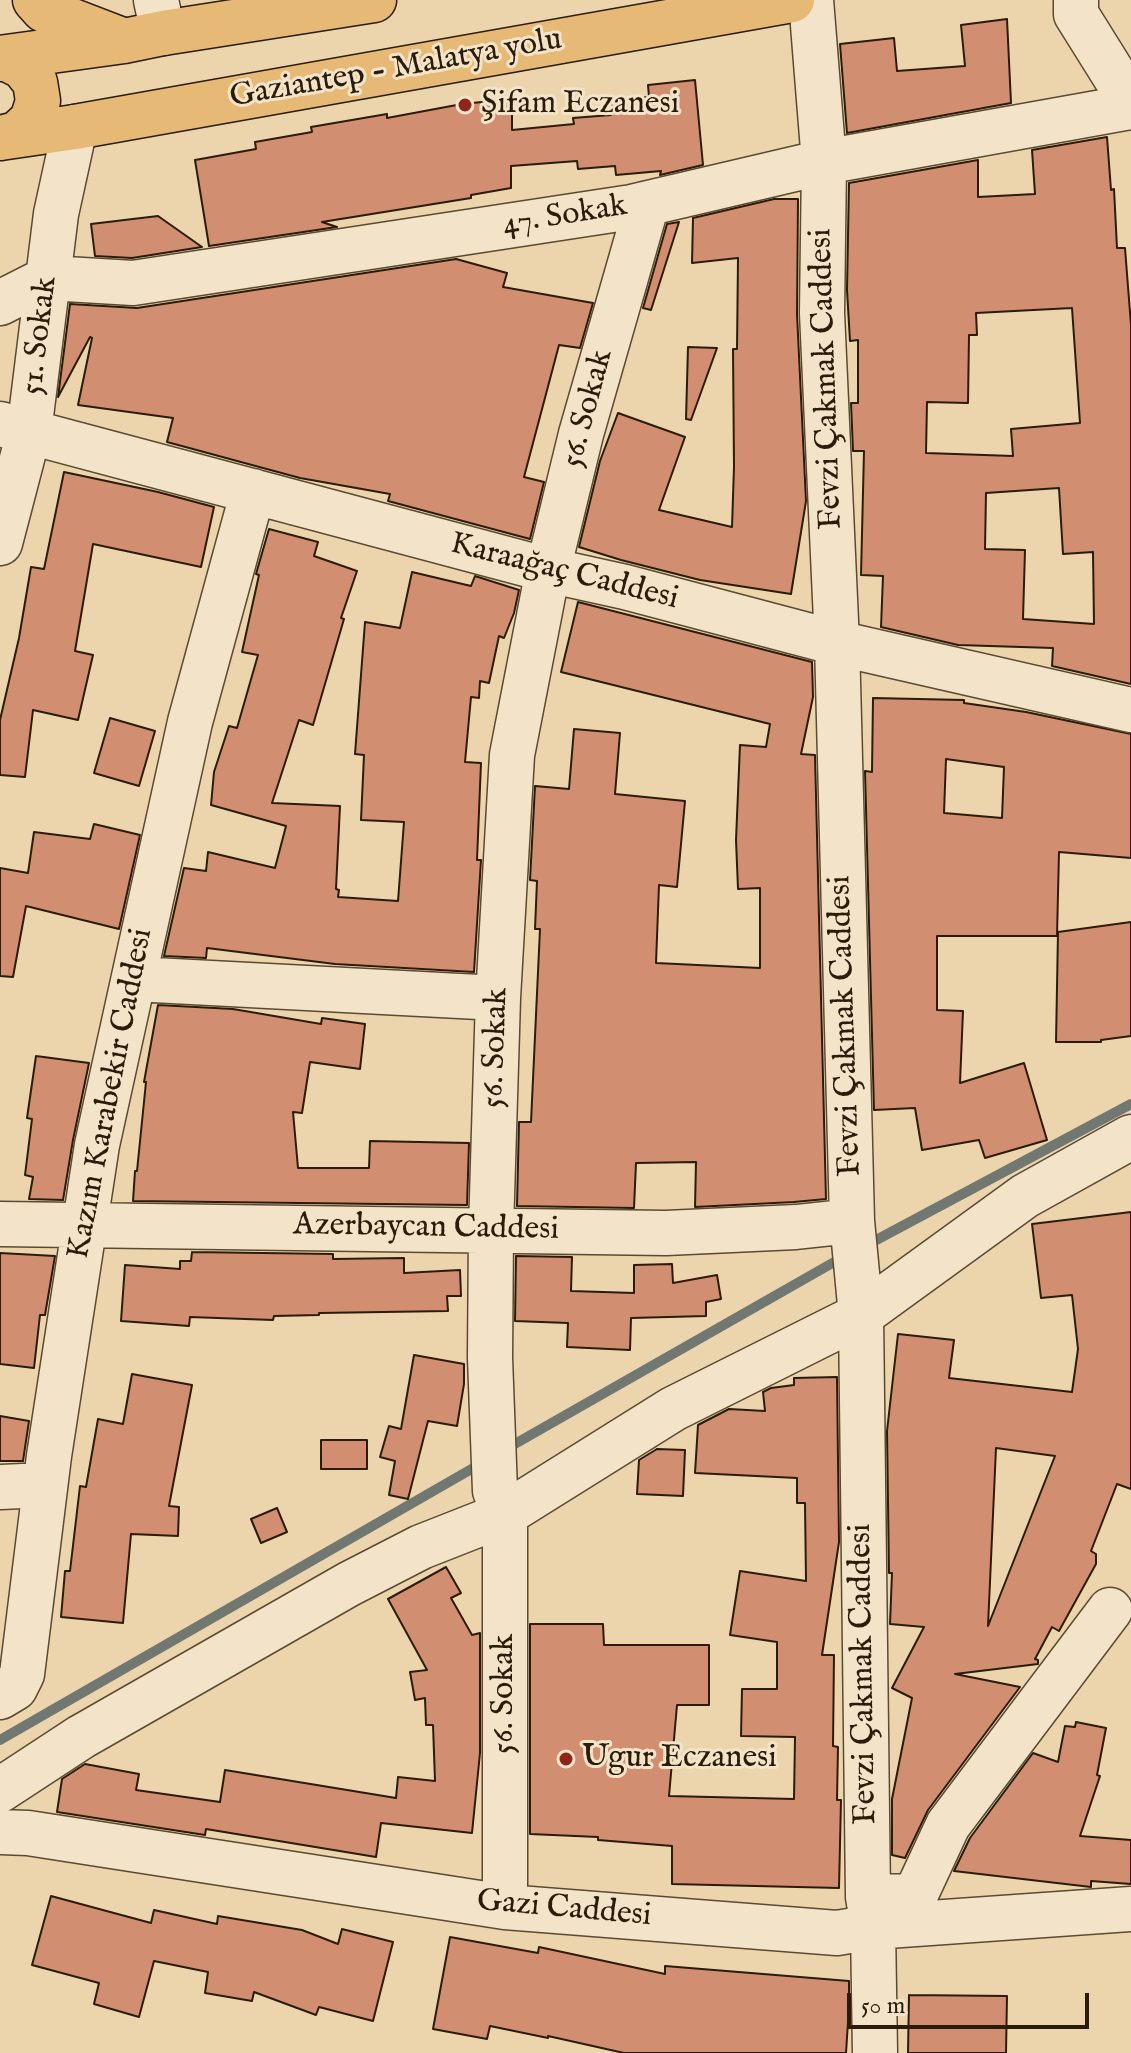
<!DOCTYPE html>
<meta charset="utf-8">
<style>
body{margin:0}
#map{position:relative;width:1131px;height:2053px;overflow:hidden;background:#ecd5ac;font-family:"IM FELL English",serif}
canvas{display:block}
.scale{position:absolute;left:847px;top:1993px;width:242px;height:36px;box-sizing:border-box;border:4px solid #2b1c0a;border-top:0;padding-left:10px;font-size:24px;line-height:28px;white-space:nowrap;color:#2b1c0a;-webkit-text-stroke:6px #f3e4c9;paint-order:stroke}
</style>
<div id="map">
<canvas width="1131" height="2053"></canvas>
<div class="scale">50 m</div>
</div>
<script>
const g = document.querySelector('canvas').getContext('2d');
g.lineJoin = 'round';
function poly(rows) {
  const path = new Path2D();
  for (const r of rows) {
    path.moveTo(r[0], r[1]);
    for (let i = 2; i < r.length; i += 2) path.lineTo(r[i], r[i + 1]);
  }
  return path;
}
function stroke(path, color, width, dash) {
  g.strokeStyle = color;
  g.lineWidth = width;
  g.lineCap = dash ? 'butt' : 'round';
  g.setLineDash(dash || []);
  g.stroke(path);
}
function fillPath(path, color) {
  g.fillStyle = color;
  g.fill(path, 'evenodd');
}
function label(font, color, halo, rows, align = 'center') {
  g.font = font + ' "IM FELL English",serif';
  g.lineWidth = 6;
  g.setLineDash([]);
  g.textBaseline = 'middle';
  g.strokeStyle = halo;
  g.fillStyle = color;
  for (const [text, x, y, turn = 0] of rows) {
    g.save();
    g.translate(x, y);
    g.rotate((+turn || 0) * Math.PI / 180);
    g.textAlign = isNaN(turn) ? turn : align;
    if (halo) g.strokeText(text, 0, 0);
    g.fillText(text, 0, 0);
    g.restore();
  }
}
stroke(poly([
 [865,1246,1131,1104],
 [506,1449,843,1257],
 [0,1740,482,1463]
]), '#717871', 10);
const building = poly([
 [1007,19,1011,103,847,133,840,44,894,38,897,71,965,66,961,25,1007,19],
 [695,80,703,165,660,175,661,171,616,175,615,166,578,169,577,161,511,166,511,188,471,195,471,198,322,222,337,227,209,246,195,160,256,149,255,142,312,132,311,127,387,114,387,118,462,104,512,99,512,130,574,124,573,118,611,115,610,100,649,97,648,85,695,80],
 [1107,137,1111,190,1114,189,1117,248,1125,248,1131,325,1131,684,1052,666,1053,648,958,645,881,627,883,576,861,575,864,451,853,451,851,403,858,403,858,340,850,341,847,290,849,183,978,160,978,197,1035,194,1032,150,1107,137],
 [1072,308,1080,423,1011,429,1013,456,926,453,927,402,968,403,969,335,977,335,976,313,1072,308],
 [1059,488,1063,554,1093,552,1094,624,1023,619,1025,550,985,549,986,493,1059,488],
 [774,199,798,199,797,314,806,501,791,594,700,580,621,560,579,547,600,461,618,413,685,437,659,510,732,527,734,467,733,349,737,349,738,258,692,263,693,218,774,199],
 [158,216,202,247,132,258,95,256,91,224,158,216],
 [679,222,651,310,643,308,667,224,679,222],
 [456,259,507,273,503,287,593,303,580,348,559,345,524,477,544,482,530,539,388,501,390,494,300,478,167,442,173,418,78,405,92,338,90,337,58,397,70,304,137,308,456,259],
 [688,347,717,348,691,420,686,419,688,347],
 [64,472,158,492,214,507,201,567,93,544,75,651,93,655,78,720,33,710,25,777,0,775,0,720,19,638,31,567,44,569,64,472],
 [269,529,318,542,314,556,357,571,341,618,344,619,313,725,299,720,272,803,340,806,336,889,339,890,338,897,398,901,404,822,361,820,364,755,355,754,365,622,400,628,412,572,471,586,475,576,519,590,514,613,504,638,499,636,489,683,480,681,479,698,471,697,465,762,481,763,477,860,481,860,474,972,335,964,207,948,206,958,164,956,184,868,206,871,208,852,275,868,286,826,211,805,214,772,229,726,237,728,258,655,242,652,259,575,256,574,269,529],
 [578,602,812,662,813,697,801,754,815,755,826,1199,794,1202,695,1207,696,1162,636,1163,634,1208,517,1206,519,1122,531,1122,540,929,535,929,537,881,530,880,535,786,569,789,574,729,620,733,615,794,685,801,677,887,659,885,656,963,760,968,760,888,738,889,736,840,740,745,766,747,770,724,561,672,578,602],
 [873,698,964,700,964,703,1026,712,1131,734,1131,858,1059,852,1057,936,937,936,937,1010,963,1011,960,1083,1024,1063,1047,1140,985,1158,979,1140,922,1150,915,1108,874,1110,865,771,872,772,873,698],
 [946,759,1004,767,1002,818,944,813,946,759],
 [110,718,155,731,139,786,94,773,110,718],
 [94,824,140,835,119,929,26,906,13,977,0,976,0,868,28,873,34,832,90,839,94,824],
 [1131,922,1131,1036,1101,1040,1101,1042,1056,1042,1058,932,1131,922],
 [158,1005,233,1009,321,1024,322,1018,365,1024,360,1069,310,1062,302,1113,293,1112,298,1168,369,1168,370,1141,469,1143,467,1205,133,1201,135,1171,137,1171,146,1082,144,1082,158,1005],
 [36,1056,89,1063,73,1140,63,1200,29,1199,33,1177,25,1175,32,1119,27,1118,36,1056],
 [1131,1212,1131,1489,1117,1484,1091,1551,1096,1554,1096,1564,1059,1631,1052,1627,1035,1659,1038,1660,1038,1664,955,1674,1020,1687,928,1810,905,1858,892,1855,892,1799,912,1698,892,1688,924,1627,890,1624,892,1573,889,1573,887,1431,898,1334,954,1340,949,1378,1072,1392,1078,1349,1072,1295,1041,1298,1032,1224,1131,1212],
 [996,1448,1055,1456,988,1626,996,1448],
 [192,1252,333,1254,333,1259,404,1258,404,1273,460,1270,461,1296,447,1296,448,1311,319,1313,319,1315,274,1316,273,1320,190,1317,189,1326,121,1321,125,1265,180,1269,180,1261,191,1261,192,1252],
 [0,1253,55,1256,45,1315,40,1315,34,1368,0,1364,0,1253],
 [516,1256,572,1257,571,1291,634,1293,634,1265,672,1264,673,1283,717,1275,721,1299,706,1302,706,1316,631,1318,630,1350,567,1347,568,1323,515,1321,516,1256],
 [414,1355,464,1364,464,1384,457,1426,428,1421,408,1499,389,1495,395,1461,380,1457,389,1426,401,1429,414,1355],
 [132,1374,192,1385,169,1506,179,1507,178,1536,131,1534,123,1623,61,1617,65,1571,70,1571,80,1486,86,1487,98,1419,123,1424,132,1374],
 [837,1377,839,1542,822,1655,834,1655,833,1746,838,1747,837,1800,841,1800,839,1888,672,1884,672,1846,598,1840,598,1837,530,1834,530,1624,603,1624,604,1645,709,1645,709,1705,677,1705,669,1796,794,1799,795,1737,741,1736,742,1689,777,1689,777,1642,730,1635,740,1571,806,1581,805,1503,797,1503,797,1478,695,1473,698,1425,729,1409,765,1411,763,1392,771,1388,794,1385,794,1378,837,1377],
 [0,1416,29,1421,23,1461,0,1461,0,1416],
 [321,1440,367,1440,367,1469,321,1469,321,1440],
 [657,1449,685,1450,683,1496,637,1494,639,1460,657,1449],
 [277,1508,287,1532,261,1543,251,1519,277,1508],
 [446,1567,461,1593,451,1598,472,1635,480,1633,480,1753,472,1833,381,1823,376,1857,206,1829,205,1835,57,1812,62,1779,85,1764,139,1774,136,1790,220,1802,225,1770,396,1798,398,1777,435,1781,433,1725,426,1725,425,1698,415,1700,410,1672,427,1670,388,1599,446,1567],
 [1076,1722,1106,1728,1097,1775,1100,1776,1080,1836,1131,1840,1131,1884,1091,1881,1091,1887,954,1871,970,1838,1033,1753,1058,1762,1065,1726,1075,1727,1076,1722],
 [51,1896,151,1923,154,1910,217,1924,218,1916,302,1930,338,1944,342,1929,393,1942,373,2021,319,2007,316,2015,254,1992,252,2001,205,1993,208,1972,154,1961,139,2017,94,2004,99,1983,32,1965,51,1896],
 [450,1937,538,1953,539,1947,665,1974,665,1966,849,1981,849,2007,846,2053,624,2053,548,2036,548,2038,490,2026,487,2039,433,2029,450,1937],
 [909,1995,1007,1996,1006,2053,908,2053,909,1995]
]);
fillPath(building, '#d18e71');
stroke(building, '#2b1c0a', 2);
const minor = poly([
 [156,0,163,33],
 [811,0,824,162,822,313,837,643,852,1221,861,1315,868,1897,873,1927,875,2053],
 [1076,0,1076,14,1131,102],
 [0,303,49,278,133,283,632,207,824,162,1131,107],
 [0,424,548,570,625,587,837,643,1131,710],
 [0,543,29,432,56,214,75,127],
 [134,979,498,998],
 [0,1224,666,1233,796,1227,852,1221],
 [0,1487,45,1485],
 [0,1697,15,1688,22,1674,49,1456,97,1145,190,722,253,491],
 [0,1790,81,1737,349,1584,421,1547,505,1514,673,1409,861,1315,1025,1196,1131,1137],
 [0,1832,28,1833,505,1907,837,1933,873,1927,1131,1909],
 [868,1897,915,1896,948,1825,1110,1610],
 [505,1907,505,1514,495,1491,490,1358,491,1230,498,998,512,755,548,570,581,434,647,204]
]);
const highway = poly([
 [35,0,44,10,122,40],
 [0,58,124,41,163,33,374,0],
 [0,59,5,58,23,67,35,82,38,101,32,120,17,134,0,138],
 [0,138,75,127,792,0]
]);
stroke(minor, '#5b4a32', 47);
stroke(highway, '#2b1c0a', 47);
stroke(minor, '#f3e4c9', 44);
stroke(highway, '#e6ba76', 44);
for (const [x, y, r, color] of [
 [465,105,8,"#8f2418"],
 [566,1759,8,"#8f2418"]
]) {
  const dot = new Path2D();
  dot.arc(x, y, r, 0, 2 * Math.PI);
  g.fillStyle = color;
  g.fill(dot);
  stroke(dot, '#f3e4c9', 3);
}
label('32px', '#2b1c0a', '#f3e4c9', [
 ["Gaziantep - Malatya yolu",396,70,-10],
 ["47. Sokak",565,217,-9],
 ["51. Sokak",41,336,-83],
 ["Fevzi Çakmak Caddesi",828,379,-92],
 ["56. Sokak",589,409,-75],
 ["Karaağaç Caddesi",564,573,14],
 ["Fevzi Çakmak Caddesi",847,1026,-92],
 ["56. Sokak",497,1048,-88],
 ["Kazım Karabekir Caddesi",112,1094,-79],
 ["Azerbaycan Caddesi",426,1229,1],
 ["Fevzi Çakmak Caddesi",865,1674,-91],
 ["56. Sokak",505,1694,-90],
 ["Gazi Caddesi",564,1910,5]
]);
label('32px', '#2b1c0a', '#f3e4c9', [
 ["Şifam Eczanesi",481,105],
 ["Ugur Eczanesi",582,1759]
], 'left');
</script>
